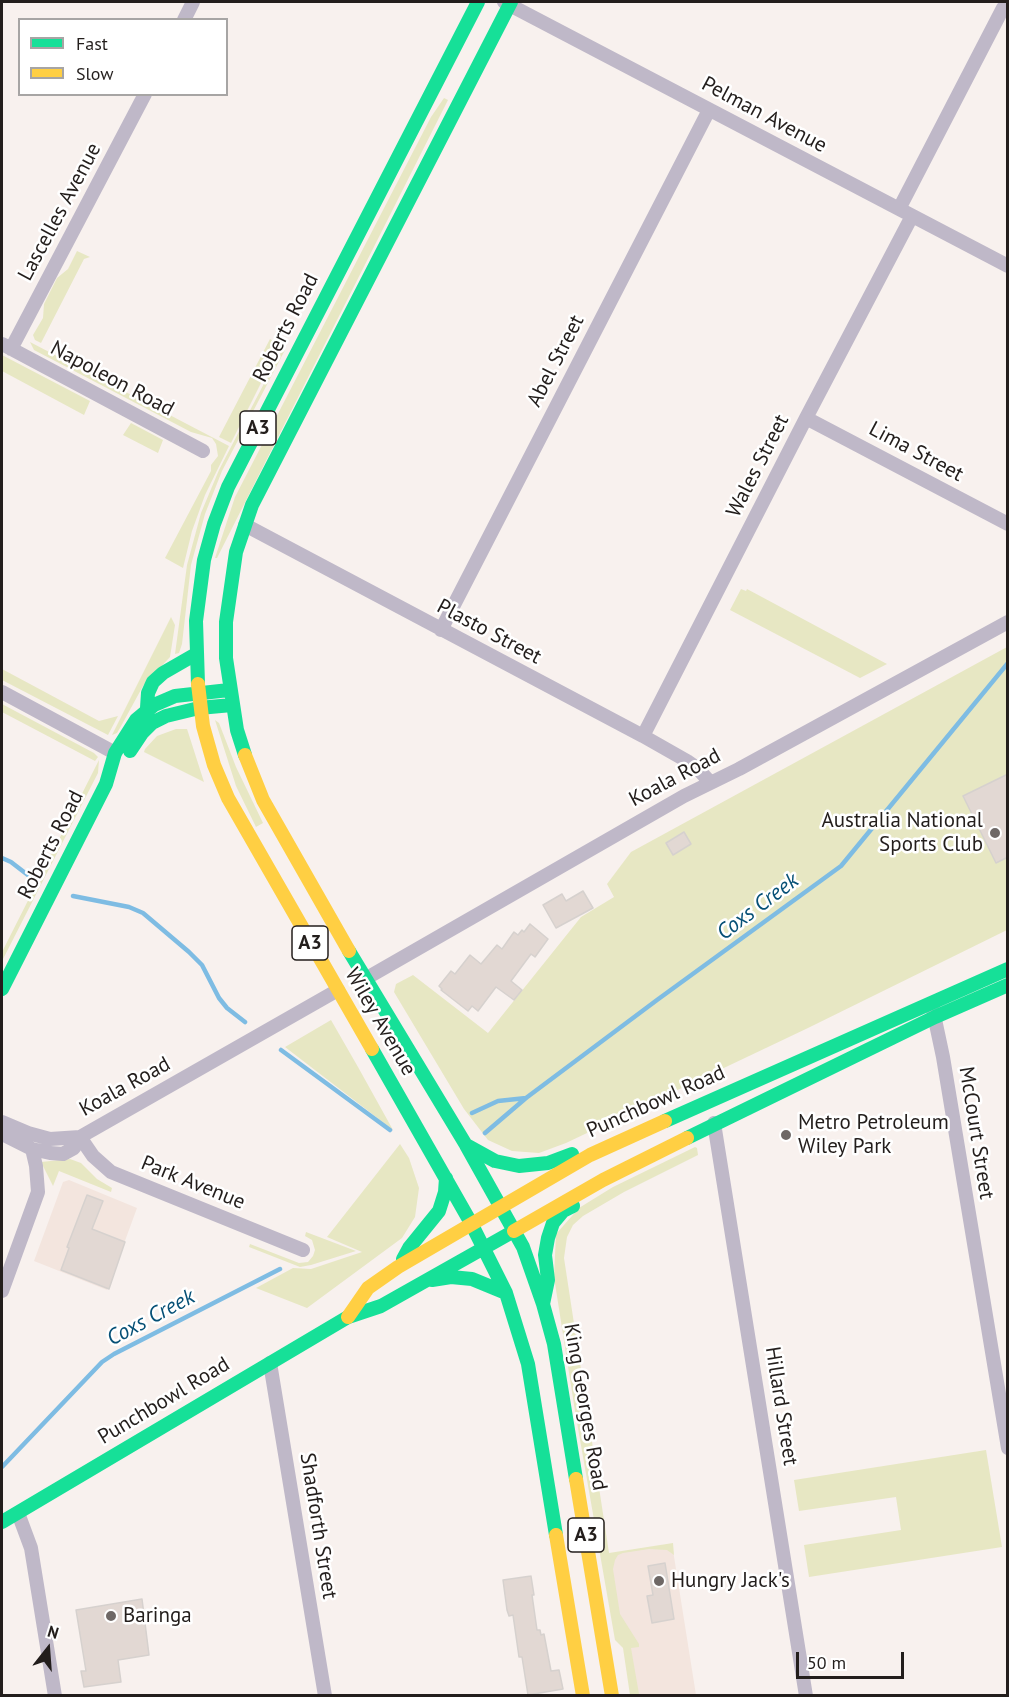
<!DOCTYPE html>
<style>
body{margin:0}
#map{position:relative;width:1009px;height:1697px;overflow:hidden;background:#f8f1ee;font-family:"PT Sans",sans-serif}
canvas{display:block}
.frame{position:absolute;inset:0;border:3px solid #231e1c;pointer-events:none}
.legend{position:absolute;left:18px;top:18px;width:210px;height:78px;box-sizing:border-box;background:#fff;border:2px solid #a7a5a4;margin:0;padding:8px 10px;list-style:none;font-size:18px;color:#231e1c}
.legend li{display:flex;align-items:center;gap:12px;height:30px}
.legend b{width:30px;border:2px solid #a7a5a4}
.north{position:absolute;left:18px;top:1619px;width:60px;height:60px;-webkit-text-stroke:4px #fff;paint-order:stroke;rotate:17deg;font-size:16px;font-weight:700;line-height:24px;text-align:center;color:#231e1c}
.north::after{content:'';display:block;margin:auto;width:21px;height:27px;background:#231e1c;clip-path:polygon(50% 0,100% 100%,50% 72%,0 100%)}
.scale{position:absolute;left:796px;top:1652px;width:108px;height:27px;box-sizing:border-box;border:3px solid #231e1c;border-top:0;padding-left:8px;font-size:18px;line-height:21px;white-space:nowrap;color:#231e1c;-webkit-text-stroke:4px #fff;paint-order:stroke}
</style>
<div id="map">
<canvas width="1009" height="1697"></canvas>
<div class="frame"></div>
<ul class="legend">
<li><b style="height:8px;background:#16e098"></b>Fast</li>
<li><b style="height:8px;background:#ffcf43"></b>Slow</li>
</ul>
<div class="north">N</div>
<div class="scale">50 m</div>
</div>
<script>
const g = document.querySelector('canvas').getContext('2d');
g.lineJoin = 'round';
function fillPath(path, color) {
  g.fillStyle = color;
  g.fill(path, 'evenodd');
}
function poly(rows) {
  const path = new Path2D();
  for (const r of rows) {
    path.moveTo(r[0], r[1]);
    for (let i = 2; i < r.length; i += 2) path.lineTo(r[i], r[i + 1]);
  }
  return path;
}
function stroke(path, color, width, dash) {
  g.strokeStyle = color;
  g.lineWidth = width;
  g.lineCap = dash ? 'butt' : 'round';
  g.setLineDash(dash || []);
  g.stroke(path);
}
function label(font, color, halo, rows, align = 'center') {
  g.font = font + ' "PT Sans",sans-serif';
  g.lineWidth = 5;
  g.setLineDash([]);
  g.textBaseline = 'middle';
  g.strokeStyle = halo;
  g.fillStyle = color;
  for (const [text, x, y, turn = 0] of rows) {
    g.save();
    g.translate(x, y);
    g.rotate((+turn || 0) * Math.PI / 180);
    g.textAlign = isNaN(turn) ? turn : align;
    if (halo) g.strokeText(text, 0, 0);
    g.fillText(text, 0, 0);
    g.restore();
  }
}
fillPath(poly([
 [69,1180,137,1208,107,1290,34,1261,63,1182],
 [672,1544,696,1695,635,1695,607,1554]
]), '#f3e5de');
fillPath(poly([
 [444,98,448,100,217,558,215,558,235,497,431,117],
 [77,251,90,257,84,259,41,343,35,340,33,335,43,318,44,304,57,278,68,269],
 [270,339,280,345,231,443,219,437],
 [30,342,229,446,205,495,192,531,183,568,165,558,211,471,211,465,218,456,216,444,212,438,191,432,34,350],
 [283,347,285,350,222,471,205,514,191,565,182,644,179,653,175,654,187,565,201,513,219,470],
 [2,355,90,401,84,415,2,371],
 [131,423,163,440,158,453,123,435],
 [741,589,746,591,747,589,887,664,860,678,730,610],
 [171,617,175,625,170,657,143,686,120,728,117,733,112,735],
 [1007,647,1007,930,808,1028,566,1143,539,1153,512,1151,488,1140,464,1109,394,992,396,984,413,975,488,1033,581,917,614,897,607,884,631,852],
 [2,669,99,721,118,716,108,735,2,680],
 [2,704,94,753,98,757,95,761,2,712],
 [215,720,219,723,236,767,263,823,256,827,236,786],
 [176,729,187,729,188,732,204,782,144,752,145,749,157,736],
 [99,760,98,773,2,961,2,952],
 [331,1020,358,1067,393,1130,285,1047],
 [400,1144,409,1158,419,1188,415,1217,402,1238,307,1308,256,1288,293,1268,311,1269,362,1252,327,1237],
 [695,1147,697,1148,698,1155,624,1192,583,1216,573,1225,567,1237,564,1258,609,1553,673,1543,674,1555,667,1550,649,1549,623,1553,618,1555,615,1560,613,1569,620,1614,639,1644,639,1647,631,1648,639,1694,651,1694,651,1695,630,1695,623,1648,615,1640,575,1411,554,1277,556,1234,579,1208,587,1203,613,1187],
 [70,1159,81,1163,97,1179,112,1188,111,1192,59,1171,53,1186,41,1162],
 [306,1232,356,1251,311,1265,300,1267,249,1247,250,1244,299,1263,308,1262,313,1256,315,1250,312,1240,305,1236],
 [986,1450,1002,1547,809,1577,804,1545,901,1530,896,1497,799,1511,794,1480]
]), '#e7e7c3');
stroke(poly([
 [2,858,11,862,33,879],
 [73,896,129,907,143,913,189,952,202,965,219,998,227,1008,245,1022],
 [281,1050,390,1130],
 [472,1113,498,1101,526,1098],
 [485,1133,526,1098,657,1000,841,866,1008,663],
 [2,1467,102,1362,114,1354,280,1269]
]), '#7ebce3', 4.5);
const building = poly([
 [1008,774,1008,857,996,863,963,796,1008,774],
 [684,832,691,844,673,855,666,843,684,832],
 [583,891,593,908,556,928,543,905,562,894,566,901,583,891],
 [530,924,548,939,535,957,531,954,511,981,522,990,514,1000,496,987,478,1011,472,1006,468,1011,441,990,442,989,439,986,451,971,455,974,470,955,481,964,497,945,502,949,514,932,518,935,522,930,524,932,530,924],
 [87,1195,103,1201,92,1229,125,1242,109,1289,61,1270,69,1248,67,1247,87,1195],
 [665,1563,674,1619,652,1623,647,1596,653,1595,648,1566,665,1563],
 [531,1576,534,1595,532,1595,537,1630,540,1630,541,1635,544,1634,551,1671,559,1670,563,1689,528,1695,522,1657,519,1657,513,1615,509,1616,507,1610,503,1580,531,1576],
 [142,1599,149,1655,118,1660,121,1682,84,1687,81,1671,86,1671,76,1610,142,1599]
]);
fillPath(building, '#e2d8d3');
stroke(building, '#d6d1ce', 1.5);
stroke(poly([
 [504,2,1008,266],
 [184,20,193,2],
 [899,209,1003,8],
 [2,344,203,451],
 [11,349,145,94],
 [806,418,1008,524],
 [245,525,643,736,687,761,697,768,710,782],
 [441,630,709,110],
 [2,692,115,753],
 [643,736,806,418,912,216],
 [365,979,684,796,739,769,1008,622],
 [933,1010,943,1057,1008,1448],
 [2,1122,28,1133,50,1139,80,1137],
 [714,1123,806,1696],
 [2,1134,32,1149,50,1153,63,1154,74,1148,80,1137,338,990],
 [80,1137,93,1156,111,1172,303,1250],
 [2,1291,38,1192,36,1166,32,1149],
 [270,1363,325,1696],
 [18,1513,31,1548,55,1696]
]), '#bfb8c8', 14);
stroke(poly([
 [198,684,196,621,204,560,214,524,228,487,478,2],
 [147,708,148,693,153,682,163,673,196,654],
 [130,751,142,733,152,723,166,716,199,708,232,705],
 [245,755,237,730,226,658,226,622,236,552,252,505,511,2],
 [349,951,466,1145,523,1247,543,1304,554,1344,576,1479],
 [2,989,106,784,115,753,136,720,154,705,175,696,229,690],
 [372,1049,471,1223,506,1293,528,1364,556,1535],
 [665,1121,1008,969],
 [687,1138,935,1017,1008,985],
 [466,1145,495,1161,519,1166,548,1163,572,1154],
 [403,1259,409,1248,439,1211,445,1192,446,1178],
 [432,1280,451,1277,472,1279,506,1293],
 [543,1304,548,1280,545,1255,548,1238,553,1223,563,1211,573,1206],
 [2,1522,348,1317,381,1306,514,1231]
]), '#16e098', 14);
stroke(poly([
 [198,684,203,726,214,765,228,798,372,1049],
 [245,755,263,800,349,951],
 [514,1231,603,1180,687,1138],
 [348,1317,368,1288,398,1267,590,1155,665,1121],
 [576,1479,612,1696],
 [556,1535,583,1696]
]), '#ffcf43', 14);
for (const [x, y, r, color] of [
 [995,833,6,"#6e6866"],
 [786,1135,6,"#6e6866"],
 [659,1581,6,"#6e6866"],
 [111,1616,6,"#6e6866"]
]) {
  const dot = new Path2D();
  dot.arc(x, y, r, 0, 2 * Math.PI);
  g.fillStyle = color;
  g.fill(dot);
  stroke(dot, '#fff', 2);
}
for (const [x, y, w] of [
 [258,428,36],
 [310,943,36],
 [586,1535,36]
]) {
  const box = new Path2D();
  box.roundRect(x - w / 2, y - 17, w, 34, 4.5);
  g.fillStyle = '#fff';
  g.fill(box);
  stroke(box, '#231e1c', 1.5);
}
label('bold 20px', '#231e1c', null, [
 ["A3",258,428],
 ["A3",310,943],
 ["A3",586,1535]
]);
label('21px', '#231e1c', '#fff', [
 ["Pelman Avenue",764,115,28],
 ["Lascelles Avenue",60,212,-62],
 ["Roberts Road",286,328,-63],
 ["Abel Street",556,361,-63],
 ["Napoleon Road",112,379,28],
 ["Lima Street",916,452,28],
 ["Wales Street",758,466,-63],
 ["Plasto Street",489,632,28],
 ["Koala Road",675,778,-28],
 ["Roberts Road",51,845,-63],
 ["Wiley Avenue",380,1022,60],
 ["Koala Road",125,1087,-29],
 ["Punchbowl Road",656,1102,-24],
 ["McCourt Street",976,1133,81],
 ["Park Avenue",193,1183,22],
 ["Punchbowl Road",164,1401,-31],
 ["Hillard Street",781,1406,81],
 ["King Georges Road",585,1407,80],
 ["Shadforth Street",318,1526,81]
]);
label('21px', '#231e1c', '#fff', [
 ["Australia National",983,821,"right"],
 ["Sports Club",983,845,"right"],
 ["Metro Petroleum",798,1123],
 ["Wiley Park",798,1147],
 ["Hungry Jack's",671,1581],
 ["Baringa",123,1616]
], 'left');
label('italic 22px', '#065076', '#fff', [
 ["Coxs Creek",758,907,-37],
 ["Coxs Creek",151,1318,-28]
]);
</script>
